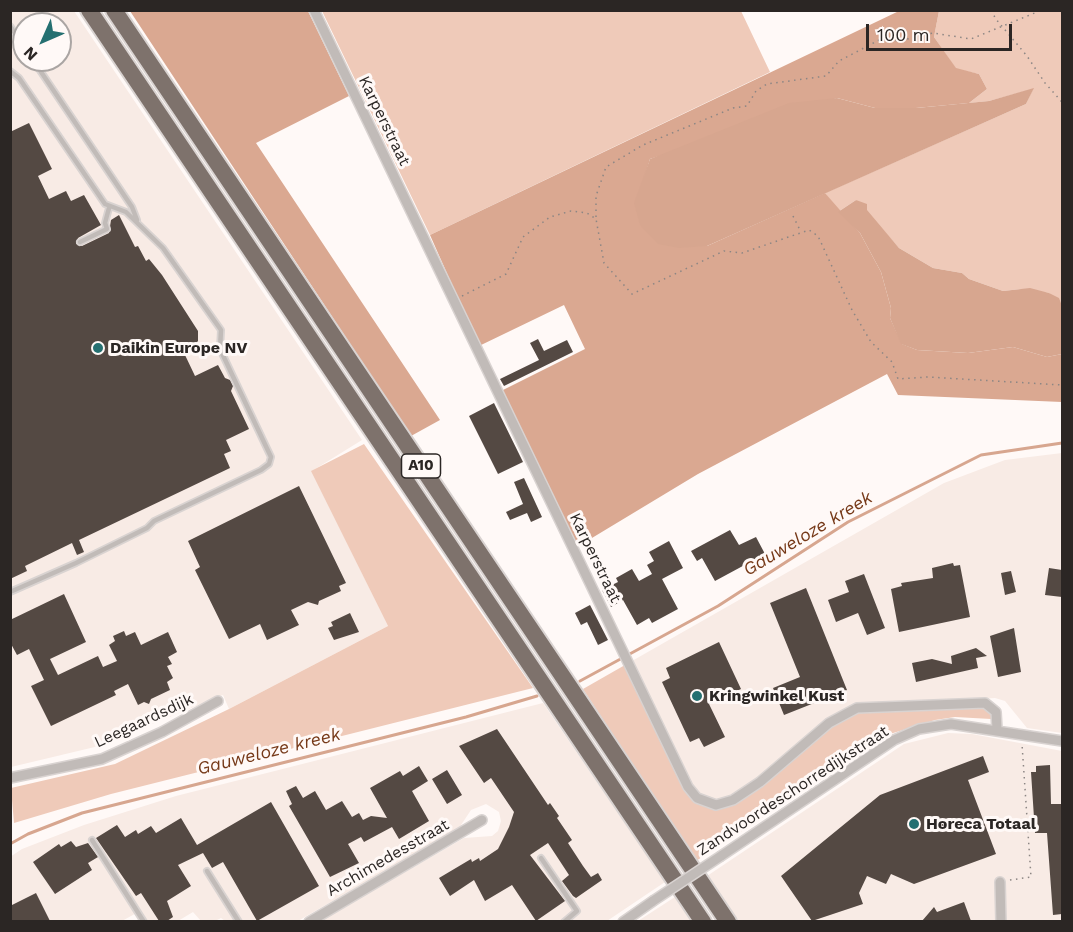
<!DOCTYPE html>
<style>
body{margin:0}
#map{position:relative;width:1073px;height:932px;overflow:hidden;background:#fff9f7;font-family:"Work Sans",sans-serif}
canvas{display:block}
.frame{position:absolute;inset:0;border:12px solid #2b2624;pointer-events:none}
.north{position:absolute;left:12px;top:12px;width:60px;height:60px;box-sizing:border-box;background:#fff9f7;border:2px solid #aaa5a3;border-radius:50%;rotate:225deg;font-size:16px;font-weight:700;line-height:24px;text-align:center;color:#2b2624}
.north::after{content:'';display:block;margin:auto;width:21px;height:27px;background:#257071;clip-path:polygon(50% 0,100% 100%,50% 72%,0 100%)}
.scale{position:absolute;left:866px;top:24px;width:146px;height:27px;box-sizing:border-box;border:3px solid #2b2624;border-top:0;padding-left:8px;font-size:18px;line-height:21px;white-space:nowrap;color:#2b2624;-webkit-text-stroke:4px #fff9f7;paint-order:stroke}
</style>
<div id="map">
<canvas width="1073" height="932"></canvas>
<div class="frame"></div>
<div class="north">N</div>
<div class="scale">100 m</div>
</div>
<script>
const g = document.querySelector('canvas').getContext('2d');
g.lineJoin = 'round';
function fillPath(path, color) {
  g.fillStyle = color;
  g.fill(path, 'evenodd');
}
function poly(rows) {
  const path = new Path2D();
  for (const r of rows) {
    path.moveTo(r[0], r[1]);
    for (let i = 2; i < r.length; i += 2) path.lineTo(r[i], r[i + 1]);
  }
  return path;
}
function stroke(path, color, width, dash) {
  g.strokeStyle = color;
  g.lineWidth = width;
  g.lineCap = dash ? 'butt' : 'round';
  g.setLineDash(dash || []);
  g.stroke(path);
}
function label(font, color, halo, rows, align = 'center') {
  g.font = font + ' "Work Sans",sans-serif';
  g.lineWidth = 6;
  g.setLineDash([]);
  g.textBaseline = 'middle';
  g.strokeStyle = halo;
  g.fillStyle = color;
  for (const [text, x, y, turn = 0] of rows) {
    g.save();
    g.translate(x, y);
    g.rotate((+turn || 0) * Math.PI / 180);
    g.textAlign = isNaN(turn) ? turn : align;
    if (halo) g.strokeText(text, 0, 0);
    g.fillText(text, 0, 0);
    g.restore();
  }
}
fillPath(poly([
 [10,11,74,11,362,440,312,471,388,626,229,709,223,695,99,746,11,767],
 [24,24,60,24,60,60,24,60],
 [1062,453,1062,733,1027,728,1005,701,995,698,904,704,867,702,841,711,761,776,732,796,710,801,699,796,690,785,632,661,944,483,1005,460],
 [543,703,665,882,607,921,320,921,464,838,492,836,498,831,501,821,499,812,486,804,471,810,459,828,298,921,225,921,221,918,215,921,201,921,193,912,178,921,147,921,140,911,122,921,11,921,10,857,22,849,84,825,176,796],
 [948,733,972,734,1062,751,1062,921,738,921,707,876,904,744],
 [675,897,692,921,638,921]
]), '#f8ebe5');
fillPath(poly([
 [322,11,741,11,770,72,430,235],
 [939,11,1062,11,1062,306,1049,293,1021,289,1003,291,969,279,962,273,933,268,899,248,856,200,838,212,825,193,1026,104,1033,89,989,101,969,103,987,89,979,74,956,69,934,37],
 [364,444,533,688,111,794,14,823,11,788,115,764,229,709,388,626,311,471],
 [625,665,686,791,698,804,714,809,725,807,741,799,832,726,858,711,983,707,992,713,991,719,955,717,935,720,890,734,696,861,583,689]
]), '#efcab9');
fillPath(poly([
 [130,11,308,11,349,96,256,143,440,420,411,436],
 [899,11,939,11,934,37,956,68,979,74,987,89,969,103,916,108,875,108,837,98,650,159,644,179,707,246,825,193,860,233,881,272,891,308,890,318,902,344,917,350,968,353,1013,347,1047,357,1062,354,1062,402,898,395,887,374,698,474,577,547,501,391,585,349,564,305,479,346,430,235]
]), '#daa891');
fillPath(poly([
 [1034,88,1026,104,707,246,679,248,658,244,640,225,634,203,650,159,789,103,837,98,875,108,916,108,989,101],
 [856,200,867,204,867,210,899,248,933,268,962,273,969,279,1003,291,1030,288,1049,293,1059,298,1062,306,1062,354,1047,357,1013,347,968,353,917,350,901,344,890,318,891,308,881,272,860,233,838,212]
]), '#d7a68f');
stroke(poly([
 [580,681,718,606,848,522,981,455,1062,443],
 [10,844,28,834,82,813,466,717,537,696]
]), '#d7a68f', 3);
fillPath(poly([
 [29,123,52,169,38,176,49,199,66,191,71,201,84,195,101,225,78,238,76,244,82,246,109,233,111,220,119,215,135,247,138,246,146,261,149,259,162,275,198,331,198,341,185,355,195,376,218,365,225,378,230,380,233,386,231,391,249,429,226,440,231,451,224,454,230,468,79,540,84,552,77,555,72,543,25,566,27,571,10,579,10,132],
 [538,339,544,351,567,340,573,352,504,386,500,379,539,360,530,343],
 [494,403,523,462,498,474,469,416],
 [524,478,542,517,531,522,527,513,510,520,506,512,523,504,514,482],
 [299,486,346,583,339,586,341,591,319,601,318,605,308,602,291,610,299,625,267,640,260,624,229,639,195,570,200,567,188,541],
 [730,530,739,545,756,537,765,554,715,581,702,558,697,561,691,551],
 [669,541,683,568,662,579,678,609,652,623,649,618,637,625,623,600,611,607,602,590,618,582,616,578,632,569,639,581,652,574,647,565,654,561,649,552],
 [953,563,954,566,960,565,970,617,899,632,891,589,902,586,901,583,933,578,932,568],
 [1049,568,1062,570,1062,597,1045,595],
 [1011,571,1016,592,1005,595,1001,573],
 [864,574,885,628,867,635,858,613,836,622,828,600,849,592,845,581],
 [806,588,847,690,784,715,773,688,800,677,770,603],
 [64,594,86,642,50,659,58,675,98,656,103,667,117,661,109,645,115,641,113,636,124,631,126,636,135,632,141,645,168,632,177,652,168,657,172,664,167,666,173,678,167,682,170,690,151,699,149,704,144,702,138,705,128,684,114,691,116,695,51,726,31,686,44,680,29,649,17,655,10,642,10,620],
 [590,605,608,640,598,645,587,622,581,625,575,613],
 [350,613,359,632,334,640,328,628,333,626,331,622],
 [1014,628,1021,672,998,677,990,636],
 [719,642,741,689,709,704,725,737,704,747,699,738,690,742,662,682,670,678,666,668],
 [976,648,987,656,976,658,978,668,916,682,912,663,932,659,952,664,951,656],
 [497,729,548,805,550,803,559,816,557,818,572,840,568,843,583,866,591,877,598,873,602,880,576,898,573,896,562,881,569,875,548,843,530,855,565,901,536,921,512,885,485,901,474,880,450,896,439,878,471,859,472,862,479,858,480,861,498,849,509,827,514,812,491,778,484,783,459,746],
 [983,756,989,772,968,780,996,854,914,884,891,874,886,884,867,876,859,893,863,904,812,921,781,876,880,795],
 [1050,765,1051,804,1062,804,1062,914,1053,915,1047,833,1035,833,1031,772,1036,772,1036,766],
 [419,766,428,781,412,791,429,821,399,839,392,827,364,842,361,837,348,844,359,863,330,877,289,806,292,804,286,791,296,786,303,798,315,791,326,810,342,801,352,817,359,813,363,820,371,816,387,818,370,788,400,771,403,776],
 [447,770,462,795,447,804,432,779],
 [271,802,319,886,257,921,223,862,212,868,203,853,178,865,191,886,167,901,173,917,167,921,159,921,141,893,136,896,96,838,117,825,125,837,136,830,138,834,151,826,156,833,181,818,197,845],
 [71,841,76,847,88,843,98,857,88,863,92,870,55,894,33,862,59,844,61,847],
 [36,893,50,921,10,921,10,906],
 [964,902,971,921,922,921,934,907,937,912]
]), '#544943');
const lane = poly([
 [10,26,24,46],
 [33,60,132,207,137,220],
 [10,71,19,78,105,204,126,212,163,248,221,330,220,349,271,457,269,464,261,470,154,521,147,528,76,563,10,592],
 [80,242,107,229,105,223,109,208],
 [92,840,144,922],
 [541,858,577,911,564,922],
 [207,871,239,922]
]);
const street = poly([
 [314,10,688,787,697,798,716,805,733,800,760,782,829,723,857,708,985,703,996,712,997,729],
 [10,778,102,759,162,732,218,701],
 [721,856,894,740,919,729,951,724,1062,741],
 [1000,882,1001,922],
 [309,922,482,820],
 [623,922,653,901]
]);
const highway = poly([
 [89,10,703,922],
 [114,10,728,922]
]);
stroke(lane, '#d9d3d1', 8);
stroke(street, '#d9d3d1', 12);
stroke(highway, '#d9d3d1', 20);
stroke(poly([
 [992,10,995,18,1027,56,1045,83,1062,102],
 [793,216,800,230],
 [596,217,596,196,606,167,643,145,733,108,747,106,756,91,767,84,826,76,839,61,881,39,899,41,933,33,971,39,1042,10],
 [462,296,506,274,523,237,550,217,571,211,587,213,596,219,604,263,632,294,724,251,742,253,809,230,818,236,852,310,871,342,892,362,898,379,928,377,1062,385],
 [1010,880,1031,877,1022,744]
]), '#8c8684', 1.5, [1.5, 4.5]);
stroke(lane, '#c1bbb8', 4.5);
stroke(street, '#c1bbb8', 9);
stroke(highway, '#7e726c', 16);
const streetBridge = poly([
 [653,901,721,856]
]);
stroke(streetBridge, '#d9d3d1', 12, []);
stroke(streetBridge, '#c1bbb8', 9);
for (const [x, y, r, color] of [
 [98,348,6,"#257071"],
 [697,696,6,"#257071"],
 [914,824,6,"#257071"]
]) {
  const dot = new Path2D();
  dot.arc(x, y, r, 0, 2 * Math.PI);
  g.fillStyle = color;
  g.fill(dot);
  stroke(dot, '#fff9f7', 2);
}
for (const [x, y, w] of [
 [421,466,39]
]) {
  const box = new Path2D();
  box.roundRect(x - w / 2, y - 12, w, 24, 4.5);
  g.fillStyle = '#fff9f7';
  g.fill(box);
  stroke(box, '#2b2624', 1.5);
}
label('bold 15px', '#2b2624', null, [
 ["A10",421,466]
]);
label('16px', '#2b2624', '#fff9f7', [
 ["Karperstraat",384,121,64],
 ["Karperstraat",595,558,64],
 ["Leegaardsdijk",144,721,-25],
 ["Zandvoordeschorredijkstraat",793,791,-33],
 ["Archimedesstraat",388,858,-30]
]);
label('bold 16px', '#2b2624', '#fff9f7', [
 ["Daikin Europe NV",110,348],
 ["Kringwinkel Kust",709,696],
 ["Horeca Totaal",926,824]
], 'left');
label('italic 18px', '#763918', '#fff9f7', [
 ["Gauweloze kreek",808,534,-31],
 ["Gauweloze kreek",269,752,-14]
]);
</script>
